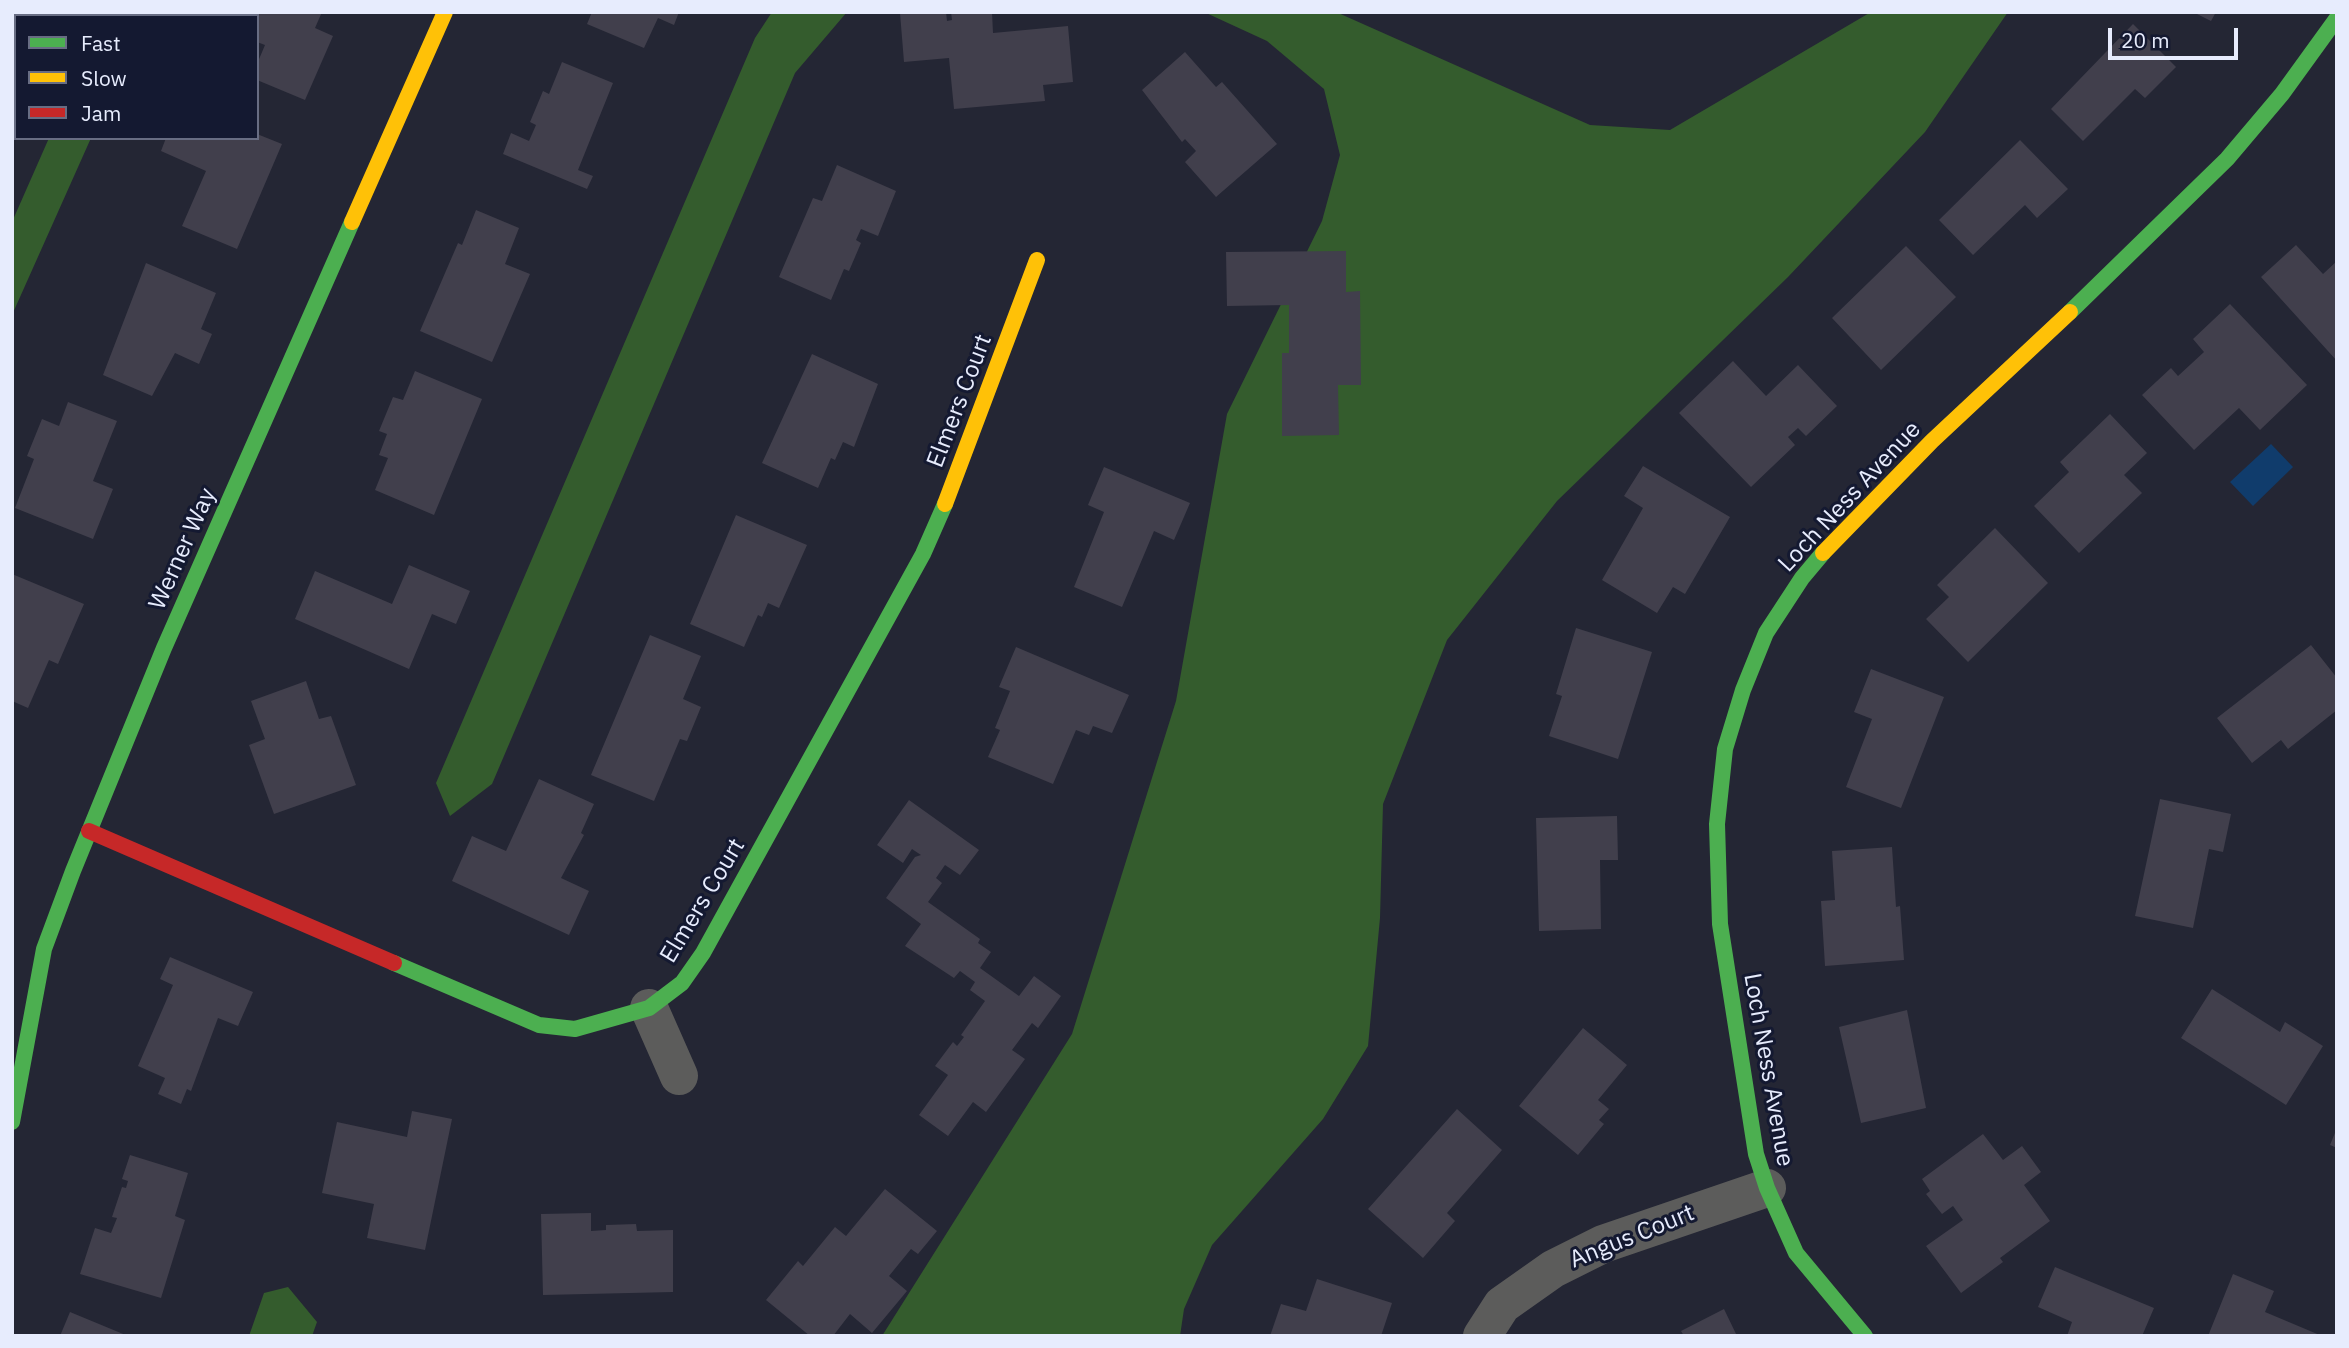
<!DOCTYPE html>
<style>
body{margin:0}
#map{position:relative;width:2349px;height:1348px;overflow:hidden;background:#242634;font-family:"IBM Plex Sans",sans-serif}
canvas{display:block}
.frame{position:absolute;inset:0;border:14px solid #e7ecfd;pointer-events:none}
.legend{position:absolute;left:14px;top:14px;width:245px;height:126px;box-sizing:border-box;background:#141931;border:2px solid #686d83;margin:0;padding:9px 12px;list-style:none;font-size:21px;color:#e7ecfd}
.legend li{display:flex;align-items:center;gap:14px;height:35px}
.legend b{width:35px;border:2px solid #686d83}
.scale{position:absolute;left:2108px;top:28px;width:130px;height:32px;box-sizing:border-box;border:4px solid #e7ecfd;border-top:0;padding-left:9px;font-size:21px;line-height:24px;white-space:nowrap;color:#e7ecfd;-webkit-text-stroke:5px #141931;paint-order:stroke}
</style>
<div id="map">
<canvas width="2349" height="1348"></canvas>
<div class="frame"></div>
<ul class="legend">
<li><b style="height:9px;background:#4caf50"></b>Fast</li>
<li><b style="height:9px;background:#ffc107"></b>Slow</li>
<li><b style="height:9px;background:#c62828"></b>Jam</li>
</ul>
<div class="scale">20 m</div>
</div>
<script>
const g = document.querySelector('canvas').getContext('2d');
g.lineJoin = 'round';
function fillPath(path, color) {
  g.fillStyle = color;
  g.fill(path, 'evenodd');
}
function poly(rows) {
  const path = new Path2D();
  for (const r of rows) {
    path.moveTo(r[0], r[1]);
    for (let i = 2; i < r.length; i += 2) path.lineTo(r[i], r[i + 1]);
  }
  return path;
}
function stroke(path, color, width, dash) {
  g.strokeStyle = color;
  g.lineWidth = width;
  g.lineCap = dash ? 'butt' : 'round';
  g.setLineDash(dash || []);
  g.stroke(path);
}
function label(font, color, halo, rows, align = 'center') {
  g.font = font + ' "IBM Plex Sans",sans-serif';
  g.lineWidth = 6;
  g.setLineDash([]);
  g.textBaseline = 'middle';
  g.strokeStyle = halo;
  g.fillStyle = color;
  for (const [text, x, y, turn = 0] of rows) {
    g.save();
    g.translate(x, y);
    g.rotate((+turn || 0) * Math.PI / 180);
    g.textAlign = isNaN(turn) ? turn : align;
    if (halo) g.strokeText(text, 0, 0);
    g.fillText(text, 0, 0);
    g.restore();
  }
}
fillPath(poly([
 [772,12,847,12,795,73,492,784,450,816,436,783,755,38],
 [1204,12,1336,12,1590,125,1670,130,1871,12,2008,12,1925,132,1788,277,1557,501,1447,640,1383,804,1380,918,1368,1046,1323,1119,1212,1245,1184,1309,1180,1336,882,1336,1072,1034,1176,701,1227,414,1322,221,1340,155,1324,89,1267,41],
 [49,138,91,138,12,315,12,222],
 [288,1287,317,1322,312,1336,249,1336,264,1293]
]), '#345c2d');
fillPath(poly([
 [2271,444,2293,467,2253,506,2230,482]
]), '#103c6c');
fillPath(poly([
 [12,12,56,12,55,16,16,16,16,62,12,66],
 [257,12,322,12,315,28,333,36,305,100,257,80,257,64,265,45,257,42],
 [592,12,679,12,674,25,658,18,644,48,587,24],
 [946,12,947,21,952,20,951,12,992,12,993,33,1068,26,1073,82,1043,85,1045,101,954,109,949,58,904,62,900,13],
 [2193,12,2216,12,2211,21],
 [2133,24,2176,67,2145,98,2135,89,2083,141,2051,109],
 [1185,52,1216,87,1222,82,1277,144,1216,197,1185,162,1196,151,1185,139,1182,142,1142,90],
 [562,62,613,83,578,170,593,176,587,189,503,154,511,133,529,141,536,125,530,122,543,91,549,94],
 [257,134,282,144,237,249,182,226,206,171,161,151,166,138,257,138],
 [2020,140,2068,189,2037,218,2025,205,1973,255,1939,220],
 [837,165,896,191,878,236,861,229,856,240,861,243,849,271,844,269,831,300,779,277,813,198,822,201],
 [476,210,519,228,505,264,530,274,492,362,420,331,458,243,462,245],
 [2296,245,2323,274,2337,261,2337,361,2261,277],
 [1906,246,1956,297,1881,370,1832,318],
 [1346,251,1346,292,1360,291,1361,385,1338,385,1339,435,1282,436,1282,353,1289,353,1289,305,1227,306,1226,252],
 [146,263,216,293,201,329,212,334,199,364,175,353,152,396,103,375],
 [2230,304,2307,385,2260,430,2239,408,2194,450,2142,395,2171,368,2178,376,2204,352,2193,339],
 [812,354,878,384,854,447,843,442,835,460,831,458,818,488,762,463],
 [1733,361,1766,396,1798,365,1837,406,1806,436,1798,428,1788,437,1795,445,1751,487,1679,413],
 [415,371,482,399,434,515,375,490,388,458,379,455,387,434,379,431,393,397,403,400],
 [68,402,117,421,93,481,113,489,93,539,15,508,34,459,27,456,42,419,59,426],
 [2110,414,2147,453,2124,475,2142,493,2079,553,2034,506,2069,472,2060,462],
 [1643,466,1730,517,1685,594,1673,587,1657,613,1602,580,1643,508,1624,496],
 [1104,467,1190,503,1174,540,1154,531,1122,607,1074,587,1104,512,1088,505],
 [736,515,807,545,779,608,768,603,762,617,758,615,744,647,690,624],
 [1995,528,2048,583,1968,662,1926,619,1949,597,1937,585],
 [409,565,470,591,456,624,432,614,409,669,295,619,315,571,392,604],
 [12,574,84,604,58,664,49,660,28,708,12,701],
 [1576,628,1652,652,1618,759,1549,736,1562,696,1556,694],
 [650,635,701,656,683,699,701,707,687,741,680,739,654,801,591,775],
 [2311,645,2337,678,2337,710,2288,749,2281,740,2252,763,2217,718],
 [1016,647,1129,695,1112,733,1093,726,1089,735,1076,730,1053,784,988,757,1000,730,995,728,1010,691,999,687],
 [1871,669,1944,697,1901,808,1846,787,1872,719,1854,712],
 [306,681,319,719,331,716,356,785,274,814,249,745,265,739,251,701],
 [539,779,594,804,581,833,584,835,561,878,589,891,569,935,452,881,472,836,506,851],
 [2160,799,2231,814,2223,852,2209,849,2193,928,2135,916],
 [909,800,979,850,960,875,945,865,936,878,942,883,928,902,980,939,978,943,991,952,980,968,1019,996,1034,976,1061,996,1038,1028,1032,1023,1012,1050,1025,1059,986,1112,973,1102,948,1136,919,1115,948,1075,935,1066,953,1042,957,1046,964,1037,961,1035,985,1001,970,990,975,982,960,971,954,978,905,946,921,924,886,898,915,857,921,855,912,849,903,863,877,845],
 [1617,816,1618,860,1600,860,1601,929,1539,931,1536,818],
 [1892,847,1896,907,1900,906,1904,960,1825,966,1821,901,1835,900,1832,851],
 [170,957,253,992,238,1026,218,1018,191,1091,187,1089,181,1104,158,1094,165,1078,138,1066,173,985,160,979],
 [2212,989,2280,1032,2285,1022,2323,1046,2286,1105,2181,1038],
 [1907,1010,1926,1108,1861,1123,1839,1027],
 [1583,1028,1627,1065,1598,1100,1609,1109,1599,1120,1604,1124,1578,1155,1519,1106],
 [1457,1109,1502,1150,1447,1213,1455,1221,1423,1258,1368,1209],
 [412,1111,452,1119,425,1250,367,1238,374,1204,322,1193,337,1122,407,1137],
 [2337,1128,2337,1148,2330,1145],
 [1983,1134,2003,1160,2022,1146,2041,1172,2024,1185,2050,1221,2000,1258,2003,1262,1961,1293,1926,1246,1963,1220,1953,1206,1942,1214,1926,1194,1930,1191,1922,1179],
 [130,1155,188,1173,175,1216,185,1220,161,1298,80,1274,95,1228,111,1233,117,1218,112,1217,122,1187,126,1188,128,1181,122,1179],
 [885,1189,937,1231,918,1254,911,1249,889,1276,907,1291,872,1333,850,1314,833,1336,810,1336,766,1300,798,1261,803,1266,835,1227,846,1236],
 [591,1213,591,1231,606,1230,606,1225,636,1224,637,1231,673,1230,673,1292,543,1295,541,1214],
 [2055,1267,2154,1308,2142,1336,2067,1336,2072,1322,2038,1307],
 [2233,1274,2274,1291,2265,1312,2322,1336,2208,1336],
 [1317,1279,1392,1303,1381,1336,1270,1336,1281,1304,1306,1311],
 [1724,1309,1737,1336,1684,1336,1681,1331],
 [70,1312,128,1336,60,1336]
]), '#413f4c');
stroke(poly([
 [649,1008,679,1076],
 [1482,1336,1502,1305,1553,1269,1603,1244,1767,1188]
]), '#5c5c5b', 38);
stroke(poly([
 [2070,312,2227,159,2282,94,2337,18],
 [1823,553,1802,578,1766,633,1743,690,1725,749,1717,824,1720,924,1756,1154,1767,1188,1796,1253,1865,1336],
 [394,963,539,1025,575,1029,649,1008,682,983,703,953,923,554,945,504],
 [12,1122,44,949,73,871,164,648,352,222]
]), '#4caf50', 16);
stroke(poly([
 [352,222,445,12],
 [945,504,1037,260],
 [1823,553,1932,441,2070,312]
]), '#ffc107', 16);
stroke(poly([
 [89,831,394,963]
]), '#c62828', 16);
label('24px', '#e7ecfd', '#141931', [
 ["Elmers Court",960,401,-69],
 ["Loch Ness Avenue",1850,497,-47],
 ["Werner Way",183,549,-66],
 ["Elmers Court",703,901,-59],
 ["Loch Ness Avenue",1768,1070,80],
 ["Angus Court",1632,1237,-22]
]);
</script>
